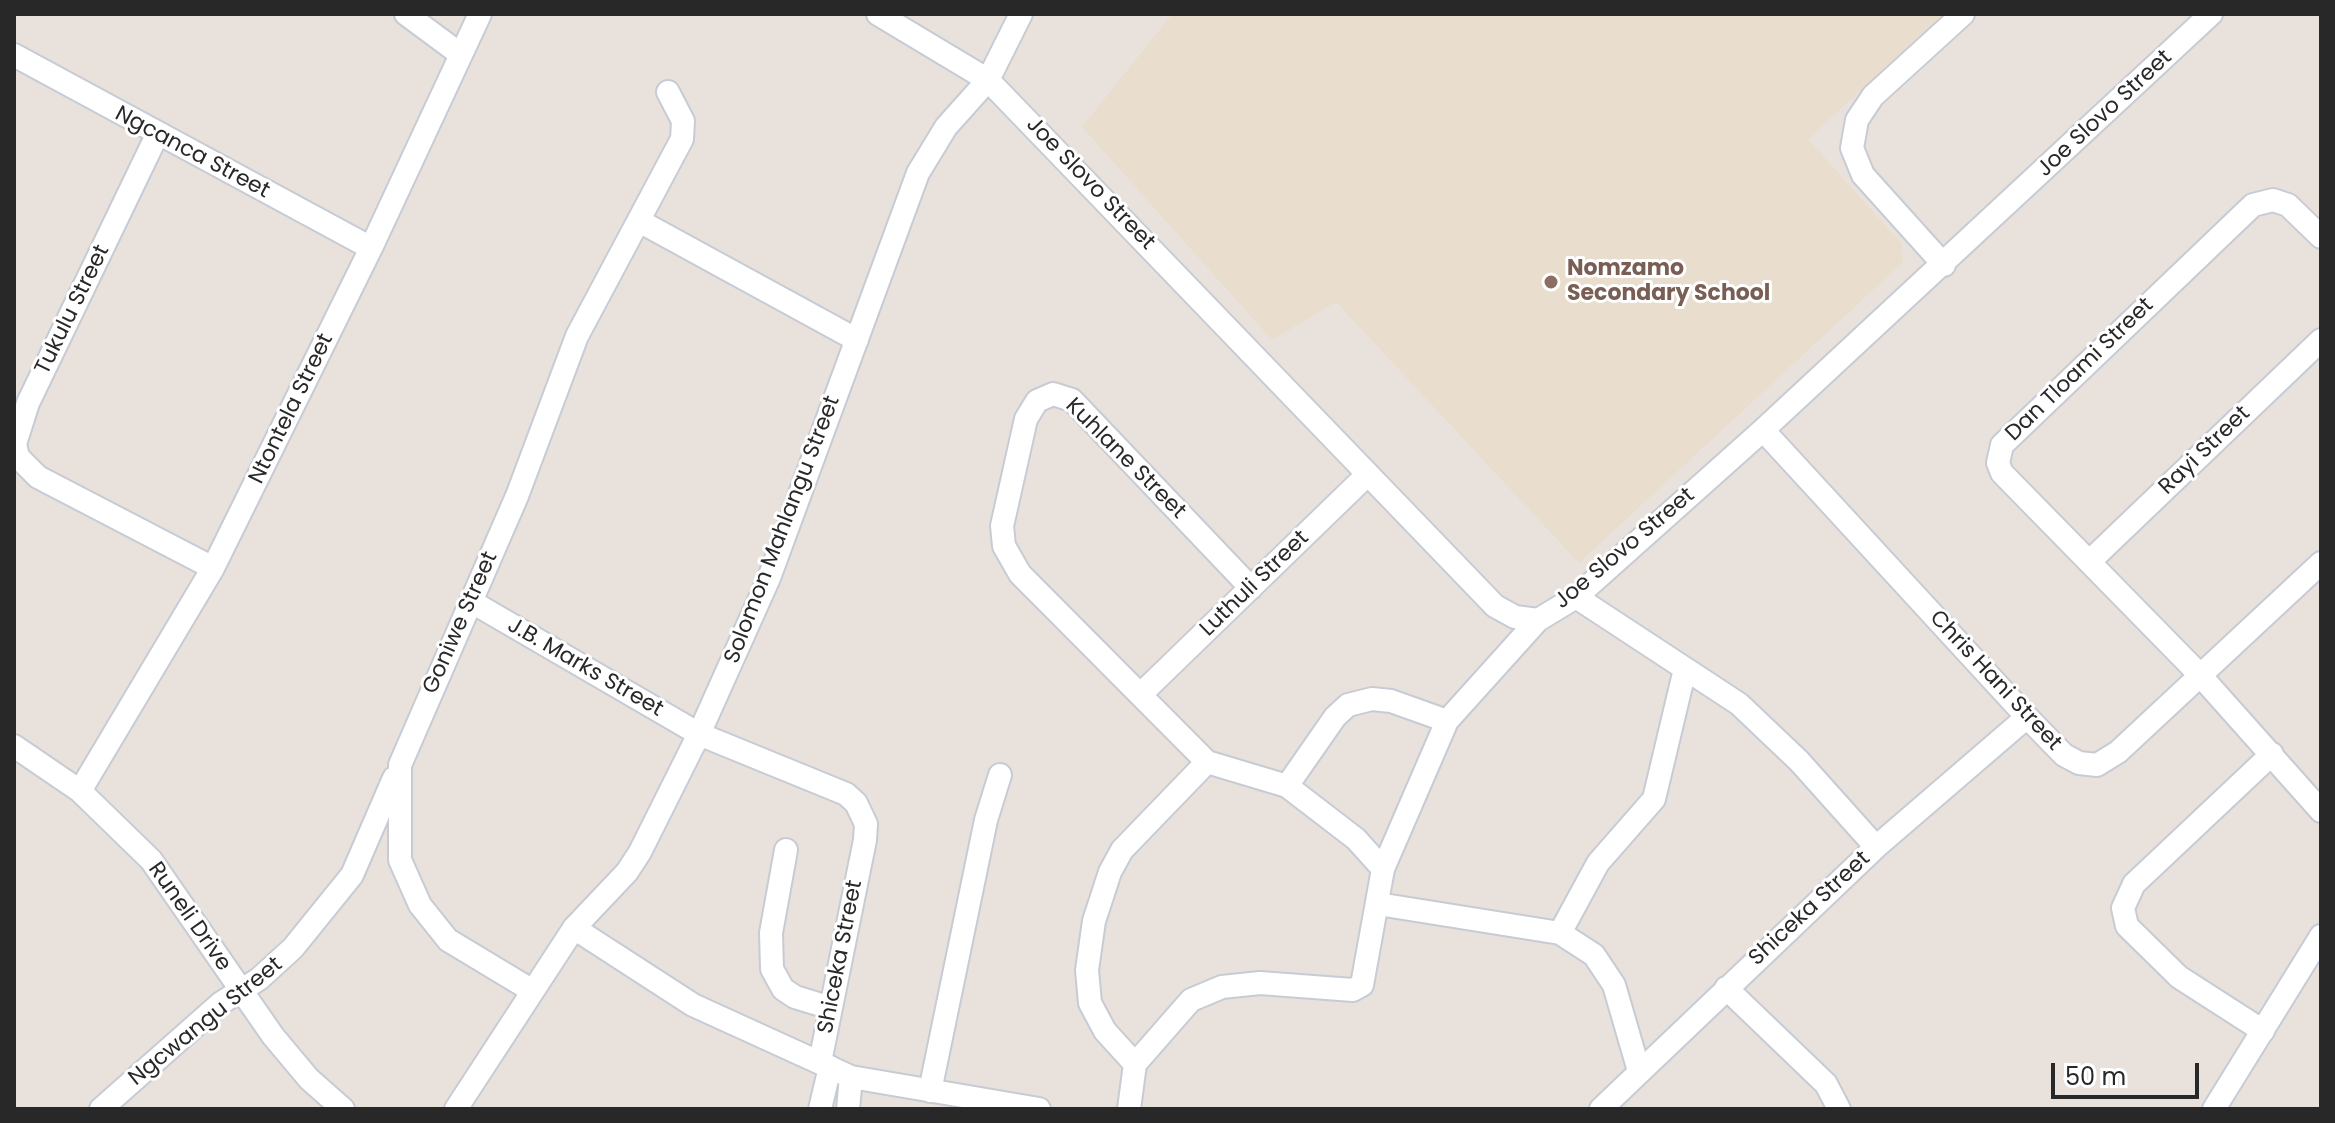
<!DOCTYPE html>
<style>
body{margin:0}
#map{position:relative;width:2335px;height:1123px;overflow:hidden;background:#e9e2dc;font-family:Poppins,sans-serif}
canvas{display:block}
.frame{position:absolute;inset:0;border:16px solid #282828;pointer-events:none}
.scale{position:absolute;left:2051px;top:1063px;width:148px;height:36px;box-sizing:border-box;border:4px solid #282828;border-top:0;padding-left:10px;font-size:24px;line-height:28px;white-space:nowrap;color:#282828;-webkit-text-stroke:6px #fff;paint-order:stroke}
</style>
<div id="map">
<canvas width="2335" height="1123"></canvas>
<div class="frame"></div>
<div class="scale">50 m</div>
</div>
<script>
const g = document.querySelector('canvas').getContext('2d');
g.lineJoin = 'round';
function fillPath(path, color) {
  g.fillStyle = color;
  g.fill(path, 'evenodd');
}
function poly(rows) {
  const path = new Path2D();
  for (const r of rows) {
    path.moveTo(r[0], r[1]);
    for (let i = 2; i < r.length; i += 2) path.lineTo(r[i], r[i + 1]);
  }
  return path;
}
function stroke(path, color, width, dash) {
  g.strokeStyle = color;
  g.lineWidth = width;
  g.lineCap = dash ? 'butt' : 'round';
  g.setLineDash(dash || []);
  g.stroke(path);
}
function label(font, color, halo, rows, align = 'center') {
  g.font = font + ' Poppins,sans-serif';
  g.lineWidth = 6;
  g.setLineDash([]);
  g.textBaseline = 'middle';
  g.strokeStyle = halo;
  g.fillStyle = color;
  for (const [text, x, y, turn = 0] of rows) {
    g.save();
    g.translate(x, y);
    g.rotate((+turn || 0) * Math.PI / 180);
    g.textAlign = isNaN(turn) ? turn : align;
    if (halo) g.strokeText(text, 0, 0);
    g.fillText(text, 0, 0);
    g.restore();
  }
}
fillPath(poly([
 [1172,14,1944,14,1808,139,1901,243,1903,262,1579,563,1336,302,1272,340,1082,127]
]), '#e9ddcd');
const minor = poly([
 [406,14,460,54],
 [878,14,988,80,1495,606,1515,617,1538,620,1576,597,1763,430,2211,14],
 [14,55,371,248],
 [157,135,28,403,15,444,18,457,38,477,213,568],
 [641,222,857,340],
 [2321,237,2288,205,2273,200,2253,205,2002,445,1998,463,2002,473,2199,674,2321,811],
 [1944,265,1863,175,1852,148,1857,120,1873,96,1963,14],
 [1763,430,2027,717,2064,755,2079,763,2097,765,2118,752,2321,563],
 [2089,562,2321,340],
 [1251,588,1072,400,1053,394,1037,401,1026,419,1002,526,1004,546,1020,574,1207,762,1287,786,1356,839,1383,869],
 [1576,597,1739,704,1799,761,1876,847],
 [472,602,699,734,846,794,856,803,866,824,865,840,820,1062],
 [1142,693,1368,474],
 [14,746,80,791,151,860,273,1036,309,1079,343,1109],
 [1287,786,1335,717,1348,705,1372,699,1391,701,1447,721],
 [80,791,213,568,371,248,480,14],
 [786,850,771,933,772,969,783,989,795,997,831,1008],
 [1378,904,1560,933,1594,955,1614,985,1639,1071],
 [574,928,693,1005,851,1077,1039,1109],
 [1560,933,1598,863,1654,799,1685,669],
 [1726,988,1826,1084,1839,1109],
 [531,990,448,940,420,905,400,860,400,765,517,496,577,336,682,139,683,121,668,92],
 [2263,1031,2179,977,2127,926,2123,908,2134,884,2272,754],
 [1135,1064,1105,1031,1090,1003,1087,970,1094,921,1110,872,1122,850,1207,762],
 [930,1091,986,820,1000,775],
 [101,1109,221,1003,259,979,293,948,352,875,394,778],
 [456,1109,574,928,627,872,640,852,699,734,769,578,918,173,946,127,988,80,1021,14],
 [820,1109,830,1067],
 [848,1109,851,1077],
 [1129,1109,1135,1064,1191,1000,1222,987,1260,983,1353,990,1362,985,1383,869,1447,721,1538,620],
 [1601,1109,1876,847,2027,717],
 [2214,1109,2321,936]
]);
stroke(minor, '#c7cbd4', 26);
stroke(minor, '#fff', 22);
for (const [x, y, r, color] of [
 [1551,282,8,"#8d6e63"]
]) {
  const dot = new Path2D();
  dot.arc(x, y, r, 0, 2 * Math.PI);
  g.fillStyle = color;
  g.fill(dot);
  stroke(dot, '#fff', 3);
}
label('22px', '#282828', '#fff', [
 ["Joe Slovo Street",2105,114,-43],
 ["Ngcanca Street",192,153,28],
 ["Joe Slovo Street",1090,184,46],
 ["Tukulu Street",73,310,-64],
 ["Dan Tloami Street",2080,370,-44],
 ["Ntontela Street",292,409,-64],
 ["Rayi Street",2205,451,-44],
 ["Kuhlane Street",1125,459,45],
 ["Solomon Mahlangu Street",783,530,-69],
 ["Joe Slovo Street",1625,549,-40],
 ["Luthuli Street",1255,584,-44],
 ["Goniwe Street",461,623,-66],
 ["J.B. Marks Street",585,668,30],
 ["Chris Hani Street",1995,681,47],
 ["Shiceka Street",1810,909,-43],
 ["Runeli Drive",189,917,55],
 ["Shiceka Street",841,957,-79],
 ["Ngcwangu Street",206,1022,-39]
]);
label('bold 22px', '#785e54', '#fff', [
 ["Nomzamo",1567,269],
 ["Secondary School",1567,294]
], 'left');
</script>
